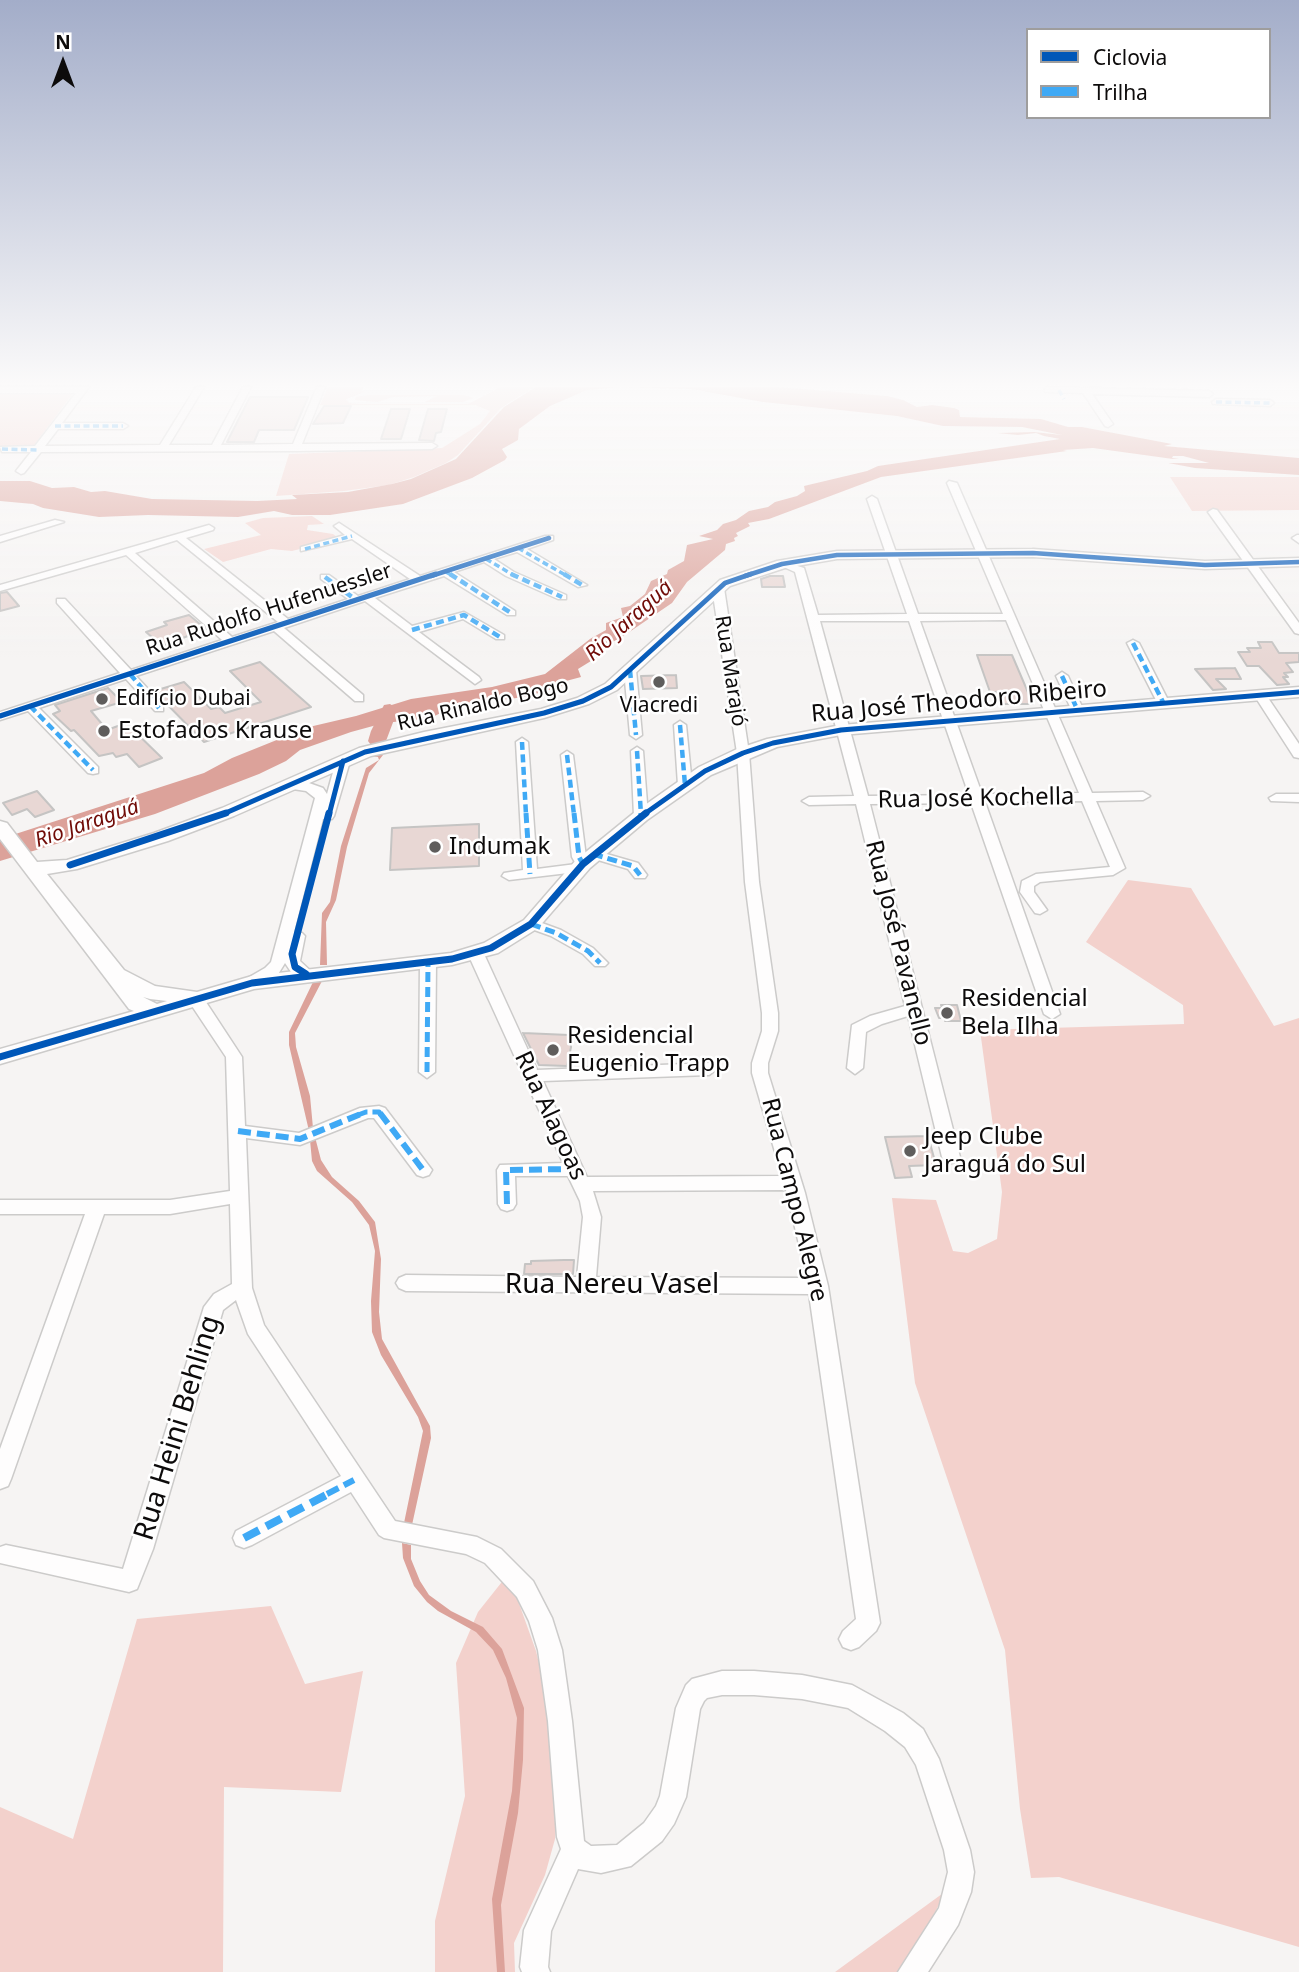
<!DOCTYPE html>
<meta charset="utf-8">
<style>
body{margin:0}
#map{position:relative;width:1299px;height:1972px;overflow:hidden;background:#f6f4f3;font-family:"Noto Sans",sans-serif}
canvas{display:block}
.legend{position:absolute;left:1026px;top:28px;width:245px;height:91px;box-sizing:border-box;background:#fff;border:2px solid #9e9d9d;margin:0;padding:9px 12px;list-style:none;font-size:21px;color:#0d0b0b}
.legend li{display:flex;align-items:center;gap:14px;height:35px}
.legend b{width:35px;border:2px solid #9e9d9d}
.north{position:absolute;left:28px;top:28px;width:70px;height:70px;-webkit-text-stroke:5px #fff;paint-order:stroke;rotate:0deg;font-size:19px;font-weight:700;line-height:28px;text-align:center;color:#0d0b0b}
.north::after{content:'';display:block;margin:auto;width:24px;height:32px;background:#0d0b0b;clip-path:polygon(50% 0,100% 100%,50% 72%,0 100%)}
</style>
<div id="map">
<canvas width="1299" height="1972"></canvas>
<ul class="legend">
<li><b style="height:9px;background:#0057b8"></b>Ciclovia</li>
<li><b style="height:9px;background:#3fa9f5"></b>Trilha</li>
</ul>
<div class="north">N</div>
</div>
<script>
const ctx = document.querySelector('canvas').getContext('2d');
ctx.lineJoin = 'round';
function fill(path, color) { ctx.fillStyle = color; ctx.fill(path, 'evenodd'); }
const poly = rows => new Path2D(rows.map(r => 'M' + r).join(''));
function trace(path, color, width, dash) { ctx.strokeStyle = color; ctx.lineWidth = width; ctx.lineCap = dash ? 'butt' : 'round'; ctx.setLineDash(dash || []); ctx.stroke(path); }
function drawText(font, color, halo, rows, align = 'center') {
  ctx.font = font + ' "Noto Sans",sans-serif'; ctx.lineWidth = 5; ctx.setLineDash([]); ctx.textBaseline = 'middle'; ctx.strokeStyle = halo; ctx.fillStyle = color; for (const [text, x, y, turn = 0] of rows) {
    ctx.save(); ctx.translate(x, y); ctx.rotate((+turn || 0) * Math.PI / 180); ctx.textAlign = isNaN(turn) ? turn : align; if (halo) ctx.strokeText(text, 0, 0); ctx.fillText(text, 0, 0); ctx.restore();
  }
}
const green = poly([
 [328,387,363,387,362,391,365,392,346,399,349,403,360,404,468,404,501,387,534,387,501,408,458,455,446,463,414,477,389,485,344,491,276,496,289,454,442,448,480,424,490,411,475,405,320,405],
 [0,391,74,392,32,448,0,449],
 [367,395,464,395,473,398,463,402,425,402,437,396,393,397,377,402,355,400,356,397],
 [1170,477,1299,477,1299,510,1192,511],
 [312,516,324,524,308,525,307,530,333,534,340,539,292,551,271,549,223,562,204,549,261,535,245,523,263,518],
 [1128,880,1191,888,1274,1026,1299,1018,1299,1947,1059,1877,1031,1878,1020,1809,1005,1650,915,1383,892,1198,936,1200,953,1251,968,1253,997,1239,1002,1192,980,1030,1184,1024,1183,1005,1086,942],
 [505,1578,516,1595,536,1651,553,1721,558,1803,555,1839,545,1875,514,1943,515,1972,435,1972,435,1921,465,1796,456,1663,478,1612],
 [271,1606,305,1684,363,1671,341,1792,224,1787,223,1972,0,1972,0,1807,73,1839,137,1619],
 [946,1891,904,1972,835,1972]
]);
const water = poly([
 [536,387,618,387,587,390,550,406,519,429,518,440,502,449,507,457,505,460,472,478,403,504,330,515,292,515,274,511,238,517,148,515,99,517,43,508,33,504,0,501,0,481,30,481,52,488,74,487,91,492,105,491,152,499,257,501,297,499,292,495,348,492,392,484,411,479,456,459,504,407],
 [626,387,777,387,887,396,903,400,917,407,932,405,954,408,959,410,960,417,1041,419,1068,427,1082,427,1172,444,1164,446,1299,458,1299,475,1195,468,1168,463,1209,463,1183,456,1173,456,1172,458,1179,459,1173,459,1093,448,1063,450,1067,451,881,477,769,519,748,523,750,526,736,533,738,536,734,538,735,541,726,544,725,550,687,582,672,603,622,637,601,648,597,651,604,653,578,669,581,677,566,681,562,686,525,697,475,703,465,708,448,709,431,718,384,723,351,732,300,750,286,761,259,774,155,814,0,861,0,839,204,773,232,758,309,727,356,716,411,699,492,687,545,674,590,639,606,630,606,623,623,617,621,608,630,606,645,594,651,581,667,574,668,570,684,561,687,545,713,539,699,536,717,530,723,524,736,520,749,511,768,507,775,502,797,496,805,491,804,486,867,471,878,466,1060,439,1044,436,1036,433,1018,435,997,433,1034,432,1062,435,1022,427,943,426,897,416,763,402,691,389],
 [380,740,376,754,383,755,369,773,347,847,336,900,326,922,327,965,320,965,322,913,330,902,341,846,366,768,379,760,378,757,371,756,376,741],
 [322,981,295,1033,296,1047,310,1096,313,1128,309,1131,289,1045,289,1032,313,982],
 [315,1137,321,1160,332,1177,359,1201,375,1222,381,1259,379,1312,382,1339,430,1426,431,1438,412,1525,404,1523,423,1431,418,1417,381,1355,372,1332,371,1301,375,1251,369,1225,352,1202,317,1171,312,1161,310,1140],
 [402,1543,411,1545,411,1559,420,1581,429,1595,451,1611,483,1627,502,1649,524,1708,523,1760,518,1813,501,1905,505,1972,497,1972,492,1899,512,1791,517,1718,506,1678,493,1650,476,1632,438,1611,427,1602,414,1586,403,1558]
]);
const river = poly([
 [390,704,398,709,386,741,377,746,371,745,368,741,371,731,384,705,390,704]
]);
const building = poly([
 [250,397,308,397,294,430,259,430,254,442,227,442,250,397],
 [324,406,351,406,343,423,313,424,324,406],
 [391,409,410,409,401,439,381,439,391,409],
 [428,409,447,409,441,432,436,433,434,441,419,440,428,409],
 [770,576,783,576,785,587,762,587,761,579,770,576],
 [7,592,19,606,0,611,0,593,7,592],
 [189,615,206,629,162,646,146,632,167,625,164,622,189,615],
 [1258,642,1272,642,1279,653,1299,653,1299,662,1286,663,1293,672,1284,673,1288,677,1283,677,1289,684,1277,685,1259,666,1247,666,1238,652,1250,652,1247,648,1261,648,1258,642],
 [977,655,1012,655,1033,704,1001,704,996,692,990,692,977,655],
 [260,662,311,707,204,742,154,691,184,682,211,709,219,707,225,713,261,702,230,671,260,662],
 [1235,668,1241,679,1216,679,1226,689,1213,690,1195,669,1235,668],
 [676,675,677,688,643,689,641,676,676,675],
 [108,688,122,702,91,711,107,730,126,723,162,758,139,767,127,754,116,757,113,753,99,756,74,730,71,731,53,714,60,711,55,705,108,688],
 [37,791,54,810,35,817,27,809,12,815,3,803,37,791],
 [479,824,479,866,390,870,392,828,479,824],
 [941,1005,957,1005,961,1021,945,1021,945,1018,939,1018,935,1008,942,1008,941,1005],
 [523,1033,569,1035,571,1047,567,1066,539,1065,523,1033],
 [928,1136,936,1165,909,1166,912,1177,895,1178,885,1137,928,1136],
 [564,1260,574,1260,573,1274,524,1274,525,1264,531,1264,531,1261,564,1260]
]);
const minor = poly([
 [0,387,89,387,62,423,123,423,128,426,123,429,58,429,45,446,160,445,196,387,204,387,169,445,212,445,243,387,251,387,221,445,293,444,317,387,325,387,302,444,432,443,437,446,432,449,296,451,41,452,24,473,21,474,16,471,31,452,2,452,0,447,35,446,76,393,0,393,0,387],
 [1048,387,1209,391,1213,394,1209,397,1092,394,1113,424,1108,427,1105,426,1083,393,1045,392,1045,388,1048,387],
 [1216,399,1270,400,1274,403,1270,406,1213,404,1212,402,1216,399],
 [949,481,957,483,1092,793,1143,792,1150,796,1143,800,1096,801,1125,868,1113,875,1040,882,1034,886,1034,892,1047,910,1040,914,1035,913,1020,892,1022,881,1036,874,1110,867,1082,801,985,802,1060,1014,1052,1019,1044,1014,971,803,870,804,960,1157,957,1162,951,1163,945,1162,942,1157,908,1016,882,1024,866,1032,863,1068,855,1074,847,1068,852,1025,870,1016,905,1006,856,804,809,805,802,801,809,797,854,796,795,572,777,564,782,561,804,568,818,615,907,614,867,499,872,496,877,499,918,614,1003,614,947,483,949,481],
 [1006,620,1079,793,982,794,920,621,1006,620],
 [820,621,909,621,969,795,868,796,820,621],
 [1213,509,1217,510,1299,623,1299,634,1295,633,1208,512,1213,509],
 [55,520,64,522,0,542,0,536,55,520],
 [339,523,420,576,545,536,553,536,553,540,527,549,587,585,578,587,517,552,494,559,514,572,566,595,566,599,558,599,506,576,484,562,454,572,515,611,515,615,507,615,444,576,375,598,412,626,464,612,504,635,504,639,496,639,463,619,419,632,479,677,481,680,475,684,365,601,284,628,363,695,363,701,355,701,274,631,136,676,163,705,163,711,155,711,126,679,39,708,98,767,98,773,93,774,88,773,28,711,0,720,0,712,120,673,57,603,57,599,65,599,131,670,222,640,126,555,0,591,0,585,209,525,214,528,213,530,186,538,288,619,348,599,321,579,321,575,329,575,358,596,410,579,352,539,301,551,301,547,345,535,334,526,339,523],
 [177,540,278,622,232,637,135,553,177,540],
 [1297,535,1299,535,1299,543,1292,538,1297,535],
 [718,585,724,588,749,753,759,882,778,1013,778,1031,768,1063,768,1073,805,1193,828,1286,880,1623,876,1631,859,1647,851,1650,843,1647,839,1639,843,1631,856,1619,809,1294,406,1291,399,1288,396,1283,399,1278,406,1275,577,1277,583,1217,580,1201,568,1176,515,1176,516,1204,513,1209,507,1211,501,1209,498,1204,497,1170,500,1165,563,1163,468,954,471,951,476,949,484,954,537,1070,709,1063,717,1069,709,1075,543,1081,587,1177,782,1176,752,1073,752,1063,762,1031,762,1013,745,882,737,753,712,588,718,585],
 [786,1190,807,1278,596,1277,601,1217,593,1191,786,1190],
 [1133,640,1139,643,1170,704,1168,707,1160,707,1158,704,1127,643,1133,640],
 [630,666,636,670,642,735,636,739,630,735,624,670,630,666],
 [1062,672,1068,676,1084,711,1082,714,1078,715,1072,711,1056,676,1062,672],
 [1260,691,1264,692,1299,744,1299,758,1294,757,1254,695,1260,691],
 [680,721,686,725,692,785,685,789,678,785,674,725,680,721],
 [522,738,528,742,537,869,576,864,572,857,561,755,567,751,573,755,586,857,590,864,585,871,509,880,502,876,504,873,523,870,516,742,522,738],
 [637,747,643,751,648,816,641,820,634,816,631,751,637,747],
 [343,757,350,761,334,816,332,819,323,819,294,932,302,933,305,936,300,961,314,974,306,979,300,978,291,972,285,963,277,976,258,987,246,987,244,983,246,979,265,968,271,962,315,798,306,791,286,788,284,785,291,781,309,783,323,788,327,794,336,761,343,757],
 [1276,794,1299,794,1299,802,1271,801,1269,798,1276,794],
 [593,850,638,863,647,875,645,878,635,878,628,869,588,857,586,854,588,851,593,850],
 [531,919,561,930,593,948,608,963,605,966,595,966,583,954,551,936,526,927,523,924,526,921,531,919],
 [428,957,436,962,435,1072,427,1078,419,1072,420,962,428,957],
 [196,995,202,996,242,1057,245,1126,299,1133,360,1108,379,1106,385,1108,432,1170,429,1175,423,1177,417,1175,374,1118,368,1118,300,1145,246,1138,252,1288,264,1325,395,1521,477,1537,501,1549,533,1581,552,1618,562,1650,572,1721,584,1841,591,1846,617,1845,644,1823,656,1806,660,1796,676,1708,686,1685,692,1679,722,1671,754,1671,802,1675,852,1685,903,1713,923,1729,939,1759,970,1850,974,1872,971,1892,958,1925,928,1972,898,1972,939,1908,948,1872,944,1850,916,1765,905,1747,885,1731,848,1708,802,1699,754,1695,722,1695,707,1698,704,1701,700,1709,686,1797,674,1824,662,1841,631,1866,601,1873,578,1869,551,1931,548,1967,550,1972,522,1972,520,1967,524,1930,561,1849,557,1837,548,1721,538,1650,529,1621,517,1597,485,1563,466,1554,384,1538,379,1535,351,1492,252,1545,244,1548,236,1545,233,1538,236,1531,341,1476,248,1334,236,1300,223,1310,153,1549,137,1589,129,1592,0,1563,0,1547,6,1545,123,1569,204,1307,214,1294,232,1284,230,1204,170,1214,104,1214,11,1479,8,1486,0,1489,0,1449,85,1214,0,1214,0,1200,170,1200,230,1191,226,1057,188,1000,196,995]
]);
const major = poly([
 [1033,549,1205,561,1299,558,1299,566,1205,569,1033,557,837,559,785,568,730,586,617,690,589,704,544,718,371,756,234,816,168,841,77,869,47,874,124,970,155,986,197,992,252,976,451,953,484,943,524,920,576,860,635,812,699,767,737,749,767,739,841,725,1299,687,1299,697,841,735,777,747,711,775,647,820,590,868,538,928,498,953,452,965,254,989,0,1064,0,1049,134,1011,129,1009,0,839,0,821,7,823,37,862,67,860,154,833,222,808,359,748,424,732,541,709,577,698,605,684,720,580,777,561,837,551,1033,549],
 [143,997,150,999,167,1001,157,1004,143,997]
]);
const quietFar4 = poly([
 [1059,390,1064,399],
 [1216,402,1270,403],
 [55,426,123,426],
 [2,449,37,450],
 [518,548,567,576],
 [305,549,352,536],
 [486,559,515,576],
 [446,572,453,576]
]);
const quietFar3 = poly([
 [450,574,511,613],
 [511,574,562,597],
 [564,574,582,585],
 [325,577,356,600],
 [412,630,464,615,500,637],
 [1133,643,1164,704],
 [630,670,636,735],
 [130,674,159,708],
 [1062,676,1078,711],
 [30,706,93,770],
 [680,725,685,785],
 [522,742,526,815],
 [637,751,641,815],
 [567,755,574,815]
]);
const quietFar2 = poly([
 [526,813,530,874],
 [574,813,579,857,583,864],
 [641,813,641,816],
 [593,854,633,866,640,875],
 [531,924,556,933,588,951,600,963],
 [427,1072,428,962],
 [358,1115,366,1112,379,1112,381,1115]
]);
const quietFar1 = poly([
 [380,1113,423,1170],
 [238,1131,300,1139,363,1113],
 [507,1204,506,1170,573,1169],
 [327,1494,354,1480]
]);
const quiet = poly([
 [244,1538,330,1493]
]);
const cyclewayFar2 = poly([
 [431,576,549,538],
 [745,576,782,564,837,555,1033,553,1205,565,1299,562]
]);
const cyclewayFar1 = poly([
 [0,716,436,574],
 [221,815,365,752,544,713,583,701,611,687,725,583,751,574],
 [329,815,343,761],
 [643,815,705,771,743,753,773,743,841,730,1299,692]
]);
const cycleway = poly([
 [70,865,226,813],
 [306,974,295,967,292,954,329,813],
 [0,1057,252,983,452,959,491,948,531,924,583,864,646,813]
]);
const markers = [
 [659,682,7,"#5f5d5c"],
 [102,699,7,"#5f5d5c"],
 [104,731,7,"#5f5d5c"],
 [435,847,7,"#5f5d5c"],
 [947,1013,7,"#5f5d5c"],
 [553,1050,7,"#5f5d5c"],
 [910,1151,7,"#5f5d5c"]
];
const farStreetnames = [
 ["Rua Rudolfo Hufenuessler",269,610,-18],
 ["Rua Marajó",730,671,81],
 ["Rua Rinaldo Bogo",483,705,-13]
];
const farWaternames = [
 ["Rio Jaraguá",629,621,-42],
 ["Rio Jaraguá",87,824,-19]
];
const farPoinames = [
 ["Edifício Dubai",116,699],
 ["Viacredi",659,706,"center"]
];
const streetNames = [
 ["Rua José Theodoro Ribeiro",959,702,-5],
 ["Rua José Kochella",976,799,-1],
 ["Rua José Pavanello",898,943,76],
 ["Rua Alagoas",550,1116,65],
 ["Rua Campo Alegre",794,1200,76]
];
const poiNames = [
 ["Estofados Krause",118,731],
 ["Indumak",449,847],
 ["Residencial",961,999],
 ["Bela Ilha",961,1027],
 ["Residencial",567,1036],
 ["Eugenio Trapp",567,1064],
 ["Jeep Clube",924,1137],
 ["Jaraguá do Sul",924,1165]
];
const nearStreetnames = [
 ["Rua Nereu Vasel",612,1285],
 ["Rua Heini Behling",178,1428,-73]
];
fill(green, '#f3d1cc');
fill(water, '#dca29a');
fill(river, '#dca29a');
fill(building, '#e8d7d4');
trace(building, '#c5c4c3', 2);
trace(minor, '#cccbca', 3);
trace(major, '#cccbca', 3);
fill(minor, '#fefdfd');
fill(major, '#fefdfd');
trace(quietFar4, '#3fa9f5', 3.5, [6, 3.5]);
trace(quietFar3, '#3fa9f5', 4.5, [8, 4.5]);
trace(quietFar2, '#3fa9f5', 5, [10, 5]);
trace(quietFar1, '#3fa9f5', 6, [13, 6]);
trace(quiet, '#3fa9f5', 8, [17, 8]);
trace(cyclewayFar2, '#0057b8', 4.5);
trace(cyclewayFar1, '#0057b8', 5);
trace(cycleway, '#0057b8', 7);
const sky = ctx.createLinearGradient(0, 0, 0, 663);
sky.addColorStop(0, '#a3adc9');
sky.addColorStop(0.58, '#fbfafa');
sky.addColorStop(1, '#fbfafa00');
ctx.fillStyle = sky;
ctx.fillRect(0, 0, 1299, 663);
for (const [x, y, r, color] of markers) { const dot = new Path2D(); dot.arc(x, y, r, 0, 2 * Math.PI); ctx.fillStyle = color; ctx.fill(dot); trace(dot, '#fff', 2.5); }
drawText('21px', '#0d0b0b', '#fff', farStreetnames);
drawText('italic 21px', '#710c08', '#fff', farWaternames);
drawText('21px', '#0d0b0b', '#fff', farPoinames, 'left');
drawText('24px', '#0d0b0b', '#fff', streetNames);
drawText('24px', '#0d0b0b', '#fff', poiNames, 'left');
drawText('28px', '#0d0b0b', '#fff', nearStreetnames);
</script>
